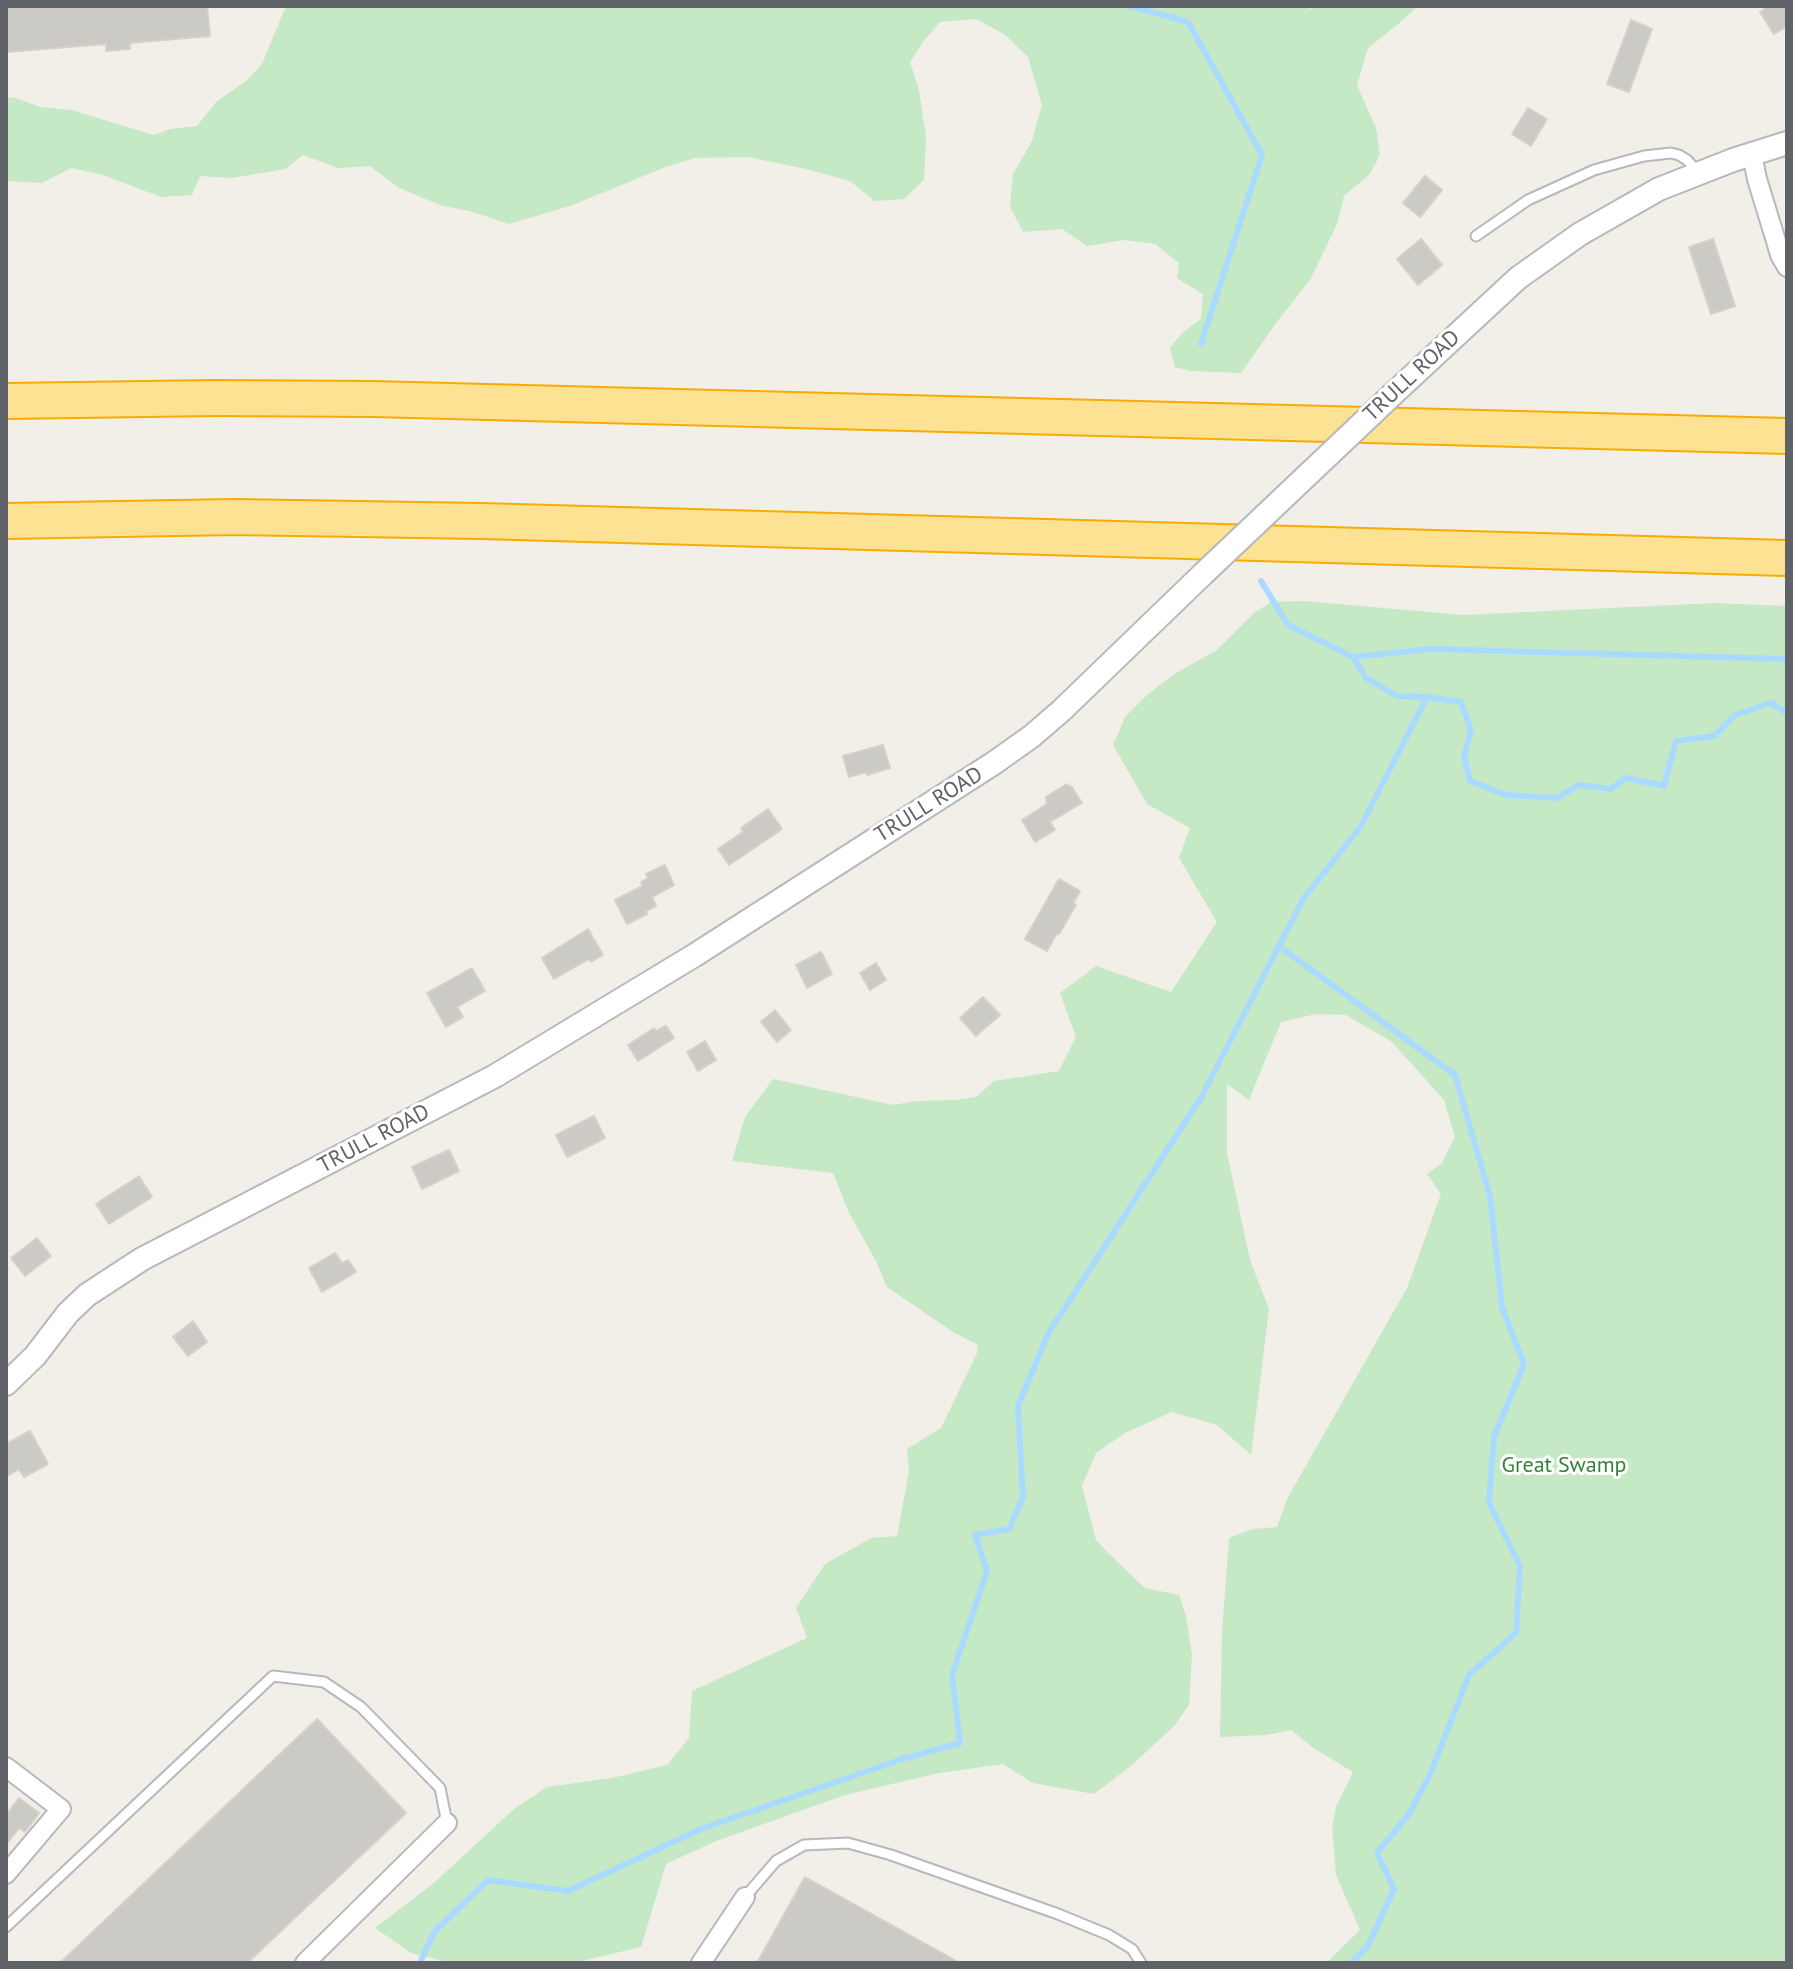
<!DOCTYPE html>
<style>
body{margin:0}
#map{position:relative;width:1793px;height:1969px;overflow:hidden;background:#f1efe8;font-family:"PT Sans",sans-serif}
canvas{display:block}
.frame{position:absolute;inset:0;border:8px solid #5f6368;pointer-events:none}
</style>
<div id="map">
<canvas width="1793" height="1969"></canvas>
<div class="frame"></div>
</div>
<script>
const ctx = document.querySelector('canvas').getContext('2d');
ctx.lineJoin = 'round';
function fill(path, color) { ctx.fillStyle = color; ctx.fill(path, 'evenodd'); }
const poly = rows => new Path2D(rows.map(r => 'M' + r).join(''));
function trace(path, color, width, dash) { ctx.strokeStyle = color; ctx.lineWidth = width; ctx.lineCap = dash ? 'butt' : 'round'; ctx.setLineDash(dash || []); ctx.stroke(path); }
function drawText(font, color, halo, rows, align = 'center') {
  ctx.font = font + ' "PT Sans",sans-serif'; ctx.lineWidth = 6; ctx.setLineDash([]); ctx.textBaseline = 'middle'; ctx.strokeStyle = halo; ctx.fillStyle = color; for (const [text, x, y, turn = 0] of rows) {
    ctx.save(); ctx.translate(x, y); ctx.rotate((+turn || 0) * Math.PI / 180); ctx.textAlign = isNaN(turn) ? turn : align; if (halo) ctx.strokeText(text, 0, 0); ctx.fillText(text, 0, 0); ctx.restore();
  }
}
const green = poly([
 [286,6,1302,6,1311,9,1315,6,1418,6,1403,20,1368,48,1357,85,1376,128,1380,155,1370,174,1344,196,1337,224,1310,280,1276,323,1241,373,1191,371,1175,367,1170,348,1182,333,1201,319,1203,294,1177,278,1179,263,1155,244,1124,240,1087,246,1062,229,1023,232,1010,207,1013,174,1032,141,1042,105,1028,57,1004,34,976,19,940,22,923,42,910,62,919,90,926,138,924,180,904,199,875,201,850,181,806,169,748,157,695,158,668,166,570,206,509,224,473,212,440,205,399,188,370,166,338,168,303,155,285,169,231,178,200,176,192,195,161,197,103,175,71,168,42,183,6,181,6,97,16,98,40,107,71,110,154,135,170,129,197,126,216,102,246,81,262,64],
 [1304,601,1463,615,1715,603,1787,606,1787,1963,1326,1963,1360,1930,1336,1875,1332,1827,1336,1807,1353,1772,1315,1749,1291,1730,1266,1735,1220,1737,1222,1632,1229,1538,1253,1529,1277,1527,1287,1499,1407,1288,1441,1194,1427,1174,1442,1163,1455,1137,1444,1100,1392,1042,1346,1015,1316,1014,1281,1022,1249,1100,1227,1084,1227,1153,1250,1260,1269,1309,1251,1455,1217,1425,1172,1412,1125,1433,1096,1453,1082,1486,1096,1540,1108,1553,1145,1588,1179,1595,1186,1616,1192,1655,1189,1705,1174,1726,1132,1765,1094,1794,1033,1783,1003,1764,939,1773,845,1795,716,1841,666,1864,641,1947,573,1963,451,1963,411,1953,375,1928,435,1882,514,1809,547,1787,612,1778,667,1765,689,1738,692,1691,807,1638,796,1608,825,1564,871,1538,897,1536,909,1471,907,1449,941,1428,977,1353,978,1345,953,1332,887,1287,875,1259,849,1213,833,1173,732,1161,745,1117,773,1079,893,1105,916,1101,954,1100,976,1097,994,1081,1059,1071,1076,1037,1060,993,1096,966,1171,992,1217,922,1179,858,1190,828,1147,804,1113,745,1125,717,1148,694,1176,673,1217,650,1254,613,1271,602]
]);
const stream = poly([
 [1130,6,1188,22,1262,155,1201,344],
 [1261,581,1288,625,1353,657,1366,678,1397,696,1427,697,1461,702,1471,730,1464,757,1470,781,1506,795,1557,798,1579,785,1611,789,1626,778,1664,786,1676,741,1714,736,1735,715,1771,703,1787,713],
 [1353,657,1431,649,1787,659],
 [1279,946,1455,1075,1490,1196,1502,1307,1524,1364,1494,1437,1489,1503,1520,1566,1516,1633,1469,1675,1429,1777,1409,1814,1377,1853,1394,1889,1368,1946,1351,1963],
 [420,1963,434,1932,488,1880,568,1891,701,1829,902,1759,960,1743,952,1675,987,1571,975,1535,1009,1529,1023,1497,1018,1406,1048,1334,1202,1096,1303,899,1361,826,1427,697]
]);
const building = poly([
 [6,6,207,6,210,36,130,43,130,49,106,51,106,44,6,52,6,6],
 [1769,6,1787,6,1787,26,1774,34,1760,12,1769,6],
 [1631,20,1652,29,1629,92,1607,84,1631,20],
 [1528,108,1547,119,1531,146,1512,134,1528,108],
 [1425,176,1442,190,1420,217,1403,203,1425,176],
 [1421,239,1442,265,1418,285,1397,259,1421,239],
 [1713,239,1735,306,1711,314,1689,247,1713,239],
 [883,745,890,768,867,775,866,772,849,777,843,756,883,745],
 [1067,784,1069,787,1071,786,1082,803,1050,822,1055,830,1035,842,1022,820,1047,804,1046,797,1067,784],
 [768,809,782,829,729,865,718,849,743,832,741,828,768,809],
 [665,865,674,885,652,897,656,906,646,911,647,914,627,924,615,900,643,886,641,882,648,878,646,874,665,865],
 [1059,879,1080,891,1073,903,1076,905,1059,934,1057,933,1047,951,1025,939,1059,879],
 [588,929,603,955,591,962,589,959,554,979,542,958,588,929],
 [821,952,832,974,807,988,796,965,821,952],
 [876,963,886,980,870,990,860,973,876,963],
 [472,968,485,991,457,1007,463,1017,446,1027,427,993,472,968],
 [983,997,1000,1015,976,1036,960,1018,983,997],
 [775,1010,791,1030,777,1042,761,1022,775,1010],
 [666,1026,674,1038,638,1061,628,1045,654,1028,656,1031,666,1026],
 [705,1041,716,1060,698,1071,687,1052,705,1041],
 [594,1116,605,1138,567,1157,556,1135,594,1116],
 [449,1150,459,1171,422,1189,412,1167,449,1150],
 [139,1176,152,1197,109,1224,96,1204,139,1176],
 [37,1238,51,1256,25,1276,11,1258,37,1238],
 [335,1253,342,1263,348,1260,356,1272,322,1292,309,1268,335,1253],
 [193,1321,207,1342,188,1356,173,1337,193,1321],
 [30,1431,48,1464,24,1477,19,1469,6,1477,6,1444,30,1431],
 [317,1719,406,1813,247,1963,60,1963,317,1719],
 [19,1798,39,1813,25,1832,19,1828,6,1845,6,1815,19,1798],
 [805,1877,960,1963,757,1963,805,1877]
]);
const service = poly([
 [1476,236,1528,200,1594,170,1644,156,1671,153,1679,155,1687,160,1698,172],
 [745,1897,776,1861,804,1845,848,1843,891,1855,1058,1914,1109,1935,1132,1949,1141,1963],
 [6,1927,273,1676,324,1682,361,1707,440,1788,447,1823]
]);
const minor = poly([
 [1752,154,1757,179,1776,241,1780,255,1787,267],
 [6,1767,61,1809,6,1874],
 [305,1963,447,1823],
 [701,1963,745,1897]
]);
const tertiary = poly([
 [1393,394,1518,278,1580,234,1659,189,1733,160,1787,143],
 [6,1384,35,1356,68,1313,87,1295,142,1259,495,1076,695,955,994,763,1032,736,1062,710,1203,574]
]);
const motorway = poly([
 [6,401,215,398,373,399,1787,436],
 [6,521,234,517,481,521,1787,558]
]);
const tertiaryBridge = poly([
 [1203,574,1393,394]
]);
const streetNames = [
 ["TRULL ROAD",1412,376,-43],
 ["TRULL ROAD",929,805,-32],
 ["TRULL ROAD",374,1139,-28]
];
const parkNames = [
 ["Great Swamp",1564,1466]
];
fill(green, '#c5e8c5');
trace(stream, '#aadaff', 6);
fill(building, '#cccac5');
trace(building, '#d6d1c6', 2);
trace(service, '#b5b8bc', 13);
trace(minor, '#b5b8bc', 22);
trace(tertiary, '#b5b8bc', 26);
trace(motorway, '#f9ab00', 38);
trace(service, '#fff', 9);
trace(minor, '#fff', 18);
trace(tertiary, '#fff', 22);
trace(motorway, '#fde293', 34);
trace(tertiaryBridge, '#b5b8bc', 26, []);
trace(tertiaryBridge, '#fff', 22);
drawText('22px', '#5f6368', '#fff', streetNames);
drawText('22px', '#348238', '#fff', parkNames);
</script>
